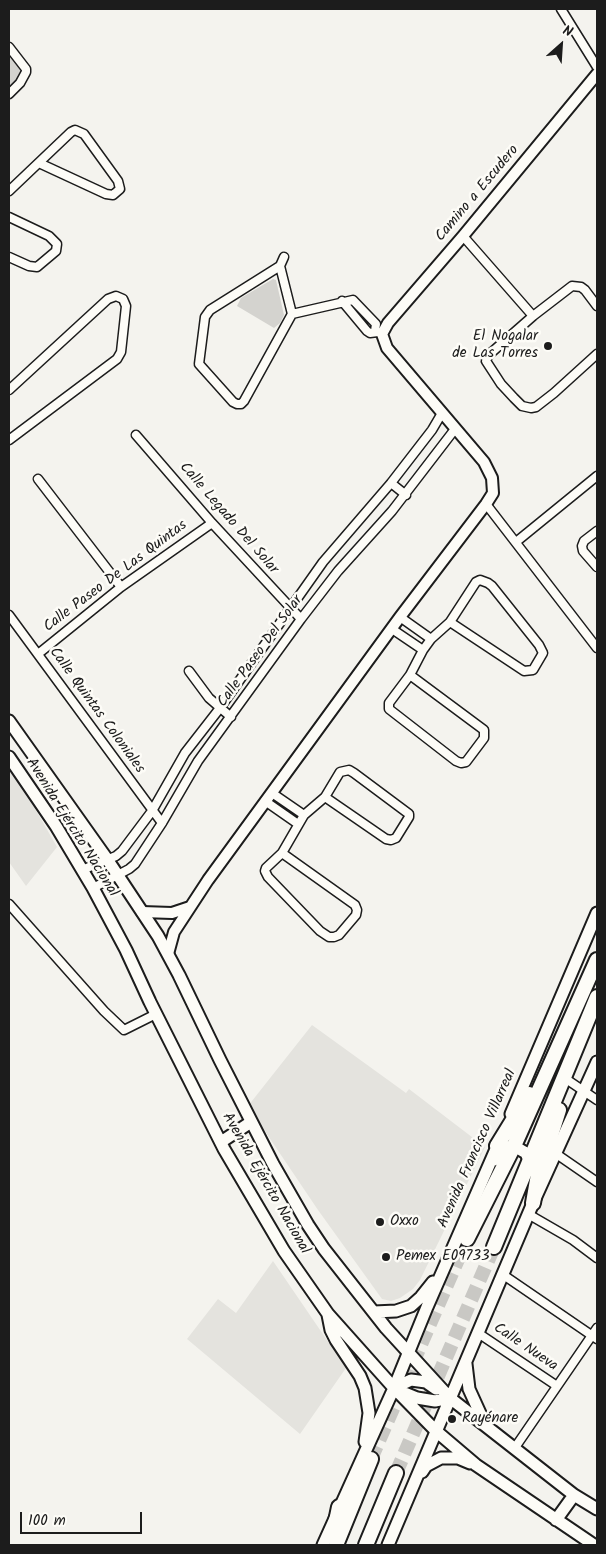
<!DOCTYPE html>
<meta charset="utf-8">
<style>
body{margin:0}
#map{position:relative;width:606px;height:1554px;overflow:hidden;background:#f4f3ee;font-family:Kalam,sans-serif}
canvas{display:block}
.frame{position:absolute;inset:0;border:10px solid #1c1c1c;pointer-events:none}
.north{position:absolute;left:536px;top:20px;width:50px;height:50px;-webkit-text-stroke:4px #fdfcf7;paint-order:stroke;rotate:26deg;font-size:14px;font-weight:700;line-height:20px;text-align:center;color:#1c1c1c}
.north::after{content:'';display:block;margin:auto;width:18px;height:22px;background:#1c1c1c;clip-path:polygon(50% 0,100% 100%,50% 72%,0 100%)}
.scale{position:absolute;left:20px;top:1512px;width:122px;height:22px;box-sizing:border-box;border:2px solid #1c1c1c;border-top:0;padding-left:6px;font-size:15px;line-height:18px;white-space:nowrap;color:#1c1c1c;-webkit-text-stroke:4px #fdfcf7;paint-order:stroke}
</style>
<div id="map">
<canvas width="606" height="1554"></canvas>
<div class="frame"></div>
<div class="north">N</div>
<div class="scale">100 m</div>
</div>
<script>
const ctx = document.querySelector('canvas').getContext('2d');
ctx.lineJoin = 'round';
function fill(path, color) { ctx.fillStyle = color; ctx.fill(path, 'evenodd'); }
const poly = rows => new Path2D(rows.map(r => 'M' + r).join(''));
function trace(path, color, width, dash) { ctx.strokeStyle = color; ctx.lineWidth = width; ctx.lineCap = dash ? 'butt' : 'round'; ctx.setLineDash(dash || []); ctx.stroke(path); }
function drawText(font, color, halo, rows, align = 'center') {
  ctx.font = font + ' Kalam,sans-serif'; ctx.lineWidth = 5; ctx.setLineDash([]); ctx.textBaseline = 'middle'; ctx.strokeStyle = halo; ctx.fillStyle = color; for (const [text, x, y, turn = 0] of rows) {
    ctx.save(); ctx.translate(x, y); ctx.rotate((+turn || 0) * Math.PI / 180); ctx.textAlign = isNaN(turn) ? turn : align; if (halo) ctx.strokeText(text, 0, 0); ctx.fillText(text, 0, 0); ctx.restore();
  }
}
const built = poly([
 [9,770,29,798,57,847,26,886,9,862],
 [312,1025,406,1093,409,1089,485,1147,420,1280,413,1289,400,1298,391,1301,382,1299,318,1210,248,1106],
 [273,1261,346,1368,300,1434,187,1339,218,1299,236,1313]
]);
const green = poly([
 [9,53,21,70,21,75,9,87],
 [273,279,276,280,284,315,280,323,274,328,237,306,241,298]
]);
const highwayTunnel = poly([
 [371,1459,467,1239],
 [396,1473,494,1247]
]);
const street = poly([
 [561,9,597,67],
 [9,47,26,69,26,72,20,83,9,94],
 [9,191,71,132,75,130,84,134,118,181,120,189,113,195,106,194,39,163],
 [9,217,49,236,57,244,56,251,37,267,29,266,9,257],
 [463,236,533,316],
 [280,266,292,314,244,401,241,404,237,404,233,402,199,364,205,317,210,310,280,266,284,257],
 [342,301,367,331,370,333,378,332],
 [597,306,585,290,581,287,572,286,533,316,492,352,488,356,486,361,501,384,514,398,522,406,531,408,536,407,554,393,597,354],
 [292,314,353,300,376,324,375,331],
 [9,390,108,299,116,296,123,299,126,306,121,352,117,359,9,440],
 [136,435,212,523,301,619],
 [38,479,121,587],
 [391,483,406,495],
 [486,504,597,648],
 [597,531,584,541,582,546,583,551,597,567],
 [516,542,597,476],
 [9,615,162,823],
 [400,617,431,639],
 [392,629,423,650],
 [38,654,121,587,212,523],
 [189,671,209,698,231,717],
 [410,675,484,730,484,738,466,762,461,763,456,761,389,709,389,703,410,675,423,650,431,639,450,622,476,582,480,580,488,583,492,586,539,645,543,653,533,670,524,671,450,622],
 [272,793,304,815],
 [265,801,298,824],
 [282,853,355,905,357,910,356,915,339,935,334,937,329,937,320,931,268,877,265,871,266,868,282,853,304,815,325,797,340,772,349,770,354,773,409,814,409,817,396,838,391,840,386,839,325,797],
 [82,870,116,856,122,851,152,811,185,753,220,708,323,562,391,483,432,430,442,413],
 [93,888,129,869,135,864,162,823,198,761,301,619,338,571,392,511,455,429],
 [9,904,104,1011,124,1030,156,1014],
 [569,1081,597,1100],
 [555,1153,597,1182],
 [528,1214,573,1240,597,1258],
 [502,1274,597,1339],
 [478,1333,557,1386],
 [514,1449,597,1328]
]);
const secondary = poly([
 [142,912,172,913,190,907],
 [168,954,174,932,208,880,400,617,486,504,493,493,492,478,484,462,387,348,382,334,388,323,463,236,597,74]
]);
const primary = poly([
 [9,721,107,859,158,936,179,975,220,1060,273,1164,308,1225,324,1249,386,1328,450,1398,574,1495,597,1509],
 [9,757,56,826,93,888,126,950,150,1002,224,1149,284,1251,328,1314,394,1388,436,1431,476,1465,594,1545],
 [511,1114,597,913],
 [221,1142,251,1122],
 [494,1160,507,1147,514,1146,526,1153,529,1160,530,1166],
 [374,1312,396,1311,411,1306,421,1297,433,1282],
 [328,1315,331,1330,336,1340,360,1376,365,1388,369,1413,365,1442],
 [466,1364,469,1389,484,1422],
 [394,1388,411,1380,426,1382,436,1389],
 [400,1391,417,1398,435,1401,450,1398],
 [422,1472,426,1466,441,1458,458,1458,470,1463],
 [556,1520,574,1495],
 [323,1545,394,1388,427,1307,500,1140],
 [388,1545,533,1203,597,1062]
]);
const highway = poly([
 [497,1146,529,1094],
 [533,1203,537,1180,559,1110],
 [467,1239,514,1146,597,960],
 [494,1247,597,997],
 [333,1536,339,1507],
 [336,1545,371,1459],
 [366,1545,396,1473]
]);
const markers = [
 [548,346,5,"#1c1c1c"],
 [380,1222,5,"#1c1c1c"],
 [386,1257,5,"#1c1c1c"],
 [452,1419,5,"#1c1c1c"]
];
const streetNames = [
 ["Camino a Escudero",478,194,-50],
 ["Calle Legado Del Solar",228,519,49],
 ["Calle Paseo De Las Quintas",116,577,-37],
 ["Calle Paseo Del Solar",261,652,-54],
 ["Calle Quintas Coloniales",96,711,54],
 ["Avenida Ejército Nacional",71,828,58],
 ["Avenida Francisco Villarreal",478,1149,-66],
 ["Avenida Ejército Nacional",265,1184,60],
 ["Calle Nueva",525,1348,34]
];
const poiNames = [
 ["El Nogalar",538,337,"right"],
 ["de Las Torres",538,354,"right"],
 ["Oxxo",390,1222],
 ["Pemex E09733",396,1257],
 ["Rayénare",462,1419]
];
fill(built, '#e4e3de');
fill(green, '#d4d3cf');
trace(highwayTunnel, '#c9c8c4', 14, [14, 7]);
trace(street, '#1c1c1c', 11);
trace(secondary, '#1c1c1c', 14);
trace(primary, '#1c1c1c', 15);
trace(highway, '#1c1c1c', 18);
trace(street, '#fdfcf7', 8);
trace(secondary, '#fdfcf7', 10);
trace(primary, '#fdfcf7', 11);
trace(highway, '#fdfcf7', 14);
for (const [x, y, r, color] of markers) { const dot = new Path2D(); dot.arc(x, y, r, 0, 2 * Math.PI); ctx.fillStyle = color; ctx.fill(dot); trace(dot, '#fdfcf7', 2); }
drawText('15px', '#1c1c1c', '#fdfcf7', streetNames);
drawText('15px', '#1c1c1c', '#fdfcf7', poiNames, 'left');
</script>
